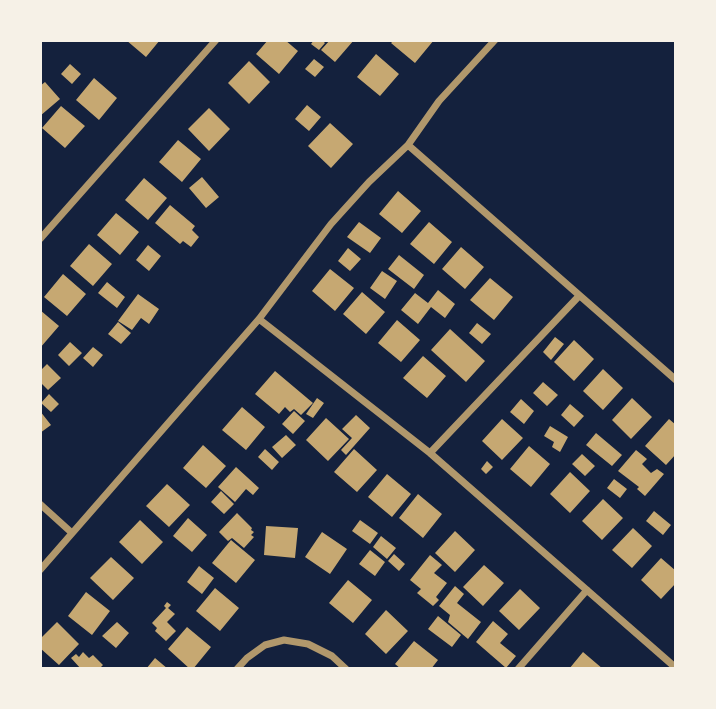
<!DOCTYPE html>
<style>
body{margin:0}
#map{position:relative;width:716px;height:709px;overflow:hidden;background:#14213d;font-family:Merriweather,serif}
canvas{display:block}
.frame{position:absolute;inset:0;border:42px solid #f6f1e7;pointer-events:none}
</style>
<div id="map">
<canvas width="716" height="709"></canvas>
<div class="frame"></div>
</div>
<script>
const ctx = document.querySelector('canvas').getContext('2d');
ctx.lineJoin = 'round';
function fill(path, color) { ctx.fillStyle = color; ctx.fill(path, 'evenodd'); }
const poly = rows => new Path2D(rows.map(r => 'M' + r).join(''));
function trace(path, color, width, dash) { ctx.strokeStyle = color; ctx.lineWidth = width; ctx.lineCap = dash ? 'butt' : 'round'; ctx.setLineDash(dash || []); ctx.stroke(path); }
const building = poly([
 [126,40,160,40,146,57],
 [268,40,285,40,298,51,279,74,256,54],
 [314,40,322,40,325,43,319,50,311,44],
 [330,40,354,40,335,62,321,50],
 [394,40,434,40,415,63,391,43],
 [376,54,399,74,380,96,357,77],
 [314,59,324,67,315,77,305,69],
 [249,61,270,82,249,104,228,83],
 [70,64,81,74,72,84,61,74],
 [94,78,117,98,99,120,76,100],
 [45,82,60,99,40,116,40,86],
 [307,105,321,117,309,131,295,119],
 [61,106,85,126,65,148,42,128],
 [209,108,230,129,209,151,188,129],
 [330,123,353,144,331,168,308,146],
 [178,140,201,159,182,182,159,162],
 [202,177,219,197,206,208,189,188],
 [144,178,167,198,148,220,125,200],
 [398,191,421,211,402,233,379,214],
 [170,205,195,226,192,230,199,237,191,247,183,241,180,244,155,223],
 [116,213,139,232,120,255,97,235],
 [359,222,381,238,370,253,347,237],
 [429,222,452,242,434,264,410,244],
 [89,244,112,264,93,286,70,266],
 [148,245,161,256,149,271,136,260],
 [461,247,484,267,465,289,442,269],
 [348,248,361,259,350,271,338,261],
 [399,255,424,275,414,289,388,269],
 [330,269,354,288,335,311,312,291],
 [382,271,397,281,385,299,370,288],
 [63,274,86,294,67,316,44,297],
 [490,278,513,297,494,320,470,300],
 [107,282,125,297,117,308,98,293],
 [438,290,455,304,445,318,431,307,418,324,401,310,415,293,428,303],
 [362,292,385,312,366,334,343,314],
 [138,294,159,309,149,324,141,318,132,330,118,321],
 [40,310,59,326,40,348],
 [397,320,420,340,401,362,378,343],
 [118,322,131,333,121,344,108,334],
 [477,323,491,334,482,344,469,333],
 [450,329,485,361,466,382,431,350],
 [555,337,564,344,551,360,543,352],
 [574,340,594,359,574,381,554,362],
 [70,342,82,353,69,366,58,355],
 [93,347,103,355,93,367,83,358],
 [423,356,446,376,427,398,403,378],
 [47,364,61,378,48,390,40,382,40,371],
 [603,369,623,388,603,410,583,391],
 [275,371,313,403,301,415,294,409,290,412,285,407,279,414,255,394],
 [543,382,558,395,547,406,533,393],
 [49,394,59,404,51,412,41,403],
 [317,398,324,403,313,418,306,414],
 [632,398,652,417,631,439,612,420],
 [521,399,534,411,524,424,510,412],
 [570,404,584,416,574,427,561,415],
 [242,407,265,427,246,450,222,430],
 [40,411,51,425,40,433],
 [294,411,305,421,293,434,282,424],
 [356,415,370,428,346,455,341,450,352,438,342,429],
 [326,418,349,439,328,461,306,440],
 [502,419,523,438,502,460,482,441],
 [669,419,676,425,676,454,666,465,645,446],
 [550,426,568,437,560,452,552,447,554,442,544,436],
 [596,433,622,455,612,466,586,445],
 [286,435,296,445,282,458,272,447],
 [203,445,226,466,206,488,183,468],
 [529,446,550,464,531,487,510,469],
 [265,449,279,462,272,470,258,457],
 [354,449,377,470,357,492,334,472],
 [636,450,647,459,642,464,651,473,657,469,664,474,645,496,637,489,639,487,618,471],
 [582,454,595,466,585,476,572,464],
 [487,461,493,467,486,474,481,469],
 [236,467,259,488,253,495,246,489,235,502,218,487],
 [570,472,590,491,570,513,550,494],
 [387,474,411,494,392,517,368,497],
 [614,479,627,489,620,498,607,488],
 [167,484,190,505,169,527,146,506],
 [221,491,234,504,224,514,211,502],
 [418,494,442,514,423,538,399,518],
 [603,499,623,518,602,540,582,521],
 [654,511,671,525,663,535,646,521],
 [237,513,252,528,251,530,254,532,251,535,254,537,244,548,232,538,228,541,219,532],
 [188,518,207,535,192,552,173,536],
 [140,520,163,542,142,564,119,542],
 [360,520,378,533,370,544,352,531],
 [266,526,298,528,295,558,264,555],
 [633,528,652,546,632,568,612,550],
 [455,531,475,550,455,572,435,553],
 [322,532,347,549,330,574,305,557],
 [381,536,396,548,387,559,373,547],
 [231,540,255,560,236,583,212,563],
 [370,550,385,562,375,576,359,564],
 [394,554,405,564,399,571,388,561],
 [430,555,442,565,434,573,447,583,436,597,439,600,433,606,417,593,421,589,410,580],
 [111,557,134,578,113,600,90,578],
 [661,558,676,571,676,583,661,599,641,580],
 [484,565,504,583,483,606,463,587],
 [199,566,214,578,202,594,187,582],
 [348,580,372,600,353,623,329,603],
 [455,586,464,594,457,603,481,622,468,639,448,622,450,615,439,606],
 [215,588,239,608,220,631,196,611],
 [520,589,540,608,519,630,499,611],
 [86,592,110,611,92,635,68,616],
 [167,602,171,605,168,608,175,614,167,622,176,631,166,641,155,631,157,628,152,623,166,608,164,606],
 [386,610,408,631,386,654,365,634],
 [438,616,461,635,452,647,428,629],
 [493,621,508,634,500,643,516,656,506,668,476,642],
 [57,622,79,644,59,665,40,648,40,639],
 [117,622,129,633,116,648,102,636],
 [187,627,211,647,193,669,190,669,168,649],
 [414,641,438,660,431,669,401,669,395,664],
 [83,652,89,658,93,655,103,665,99,669,81,669,71,658,76,654,79,657],
 [583,652,603,669,569,669],
 [155,658,168,669,146,669]
]);
const minor = poly([
 [495,40,439,101,408,145,676,380],
 [40,239,216,40],
 [259,319,430,453,676,668],
 [430,453,579,296],
 [40,504,72,533],
 [40,570,259,319,331,224,369,182,408,145],
 [237,669,247,658,265,645,284,640,308,644,332,656,346,669],
 [518,669,587,590]
]);
fill(building, '#c6a872');
trace(minor, '#b1986c', 7);
</script>
